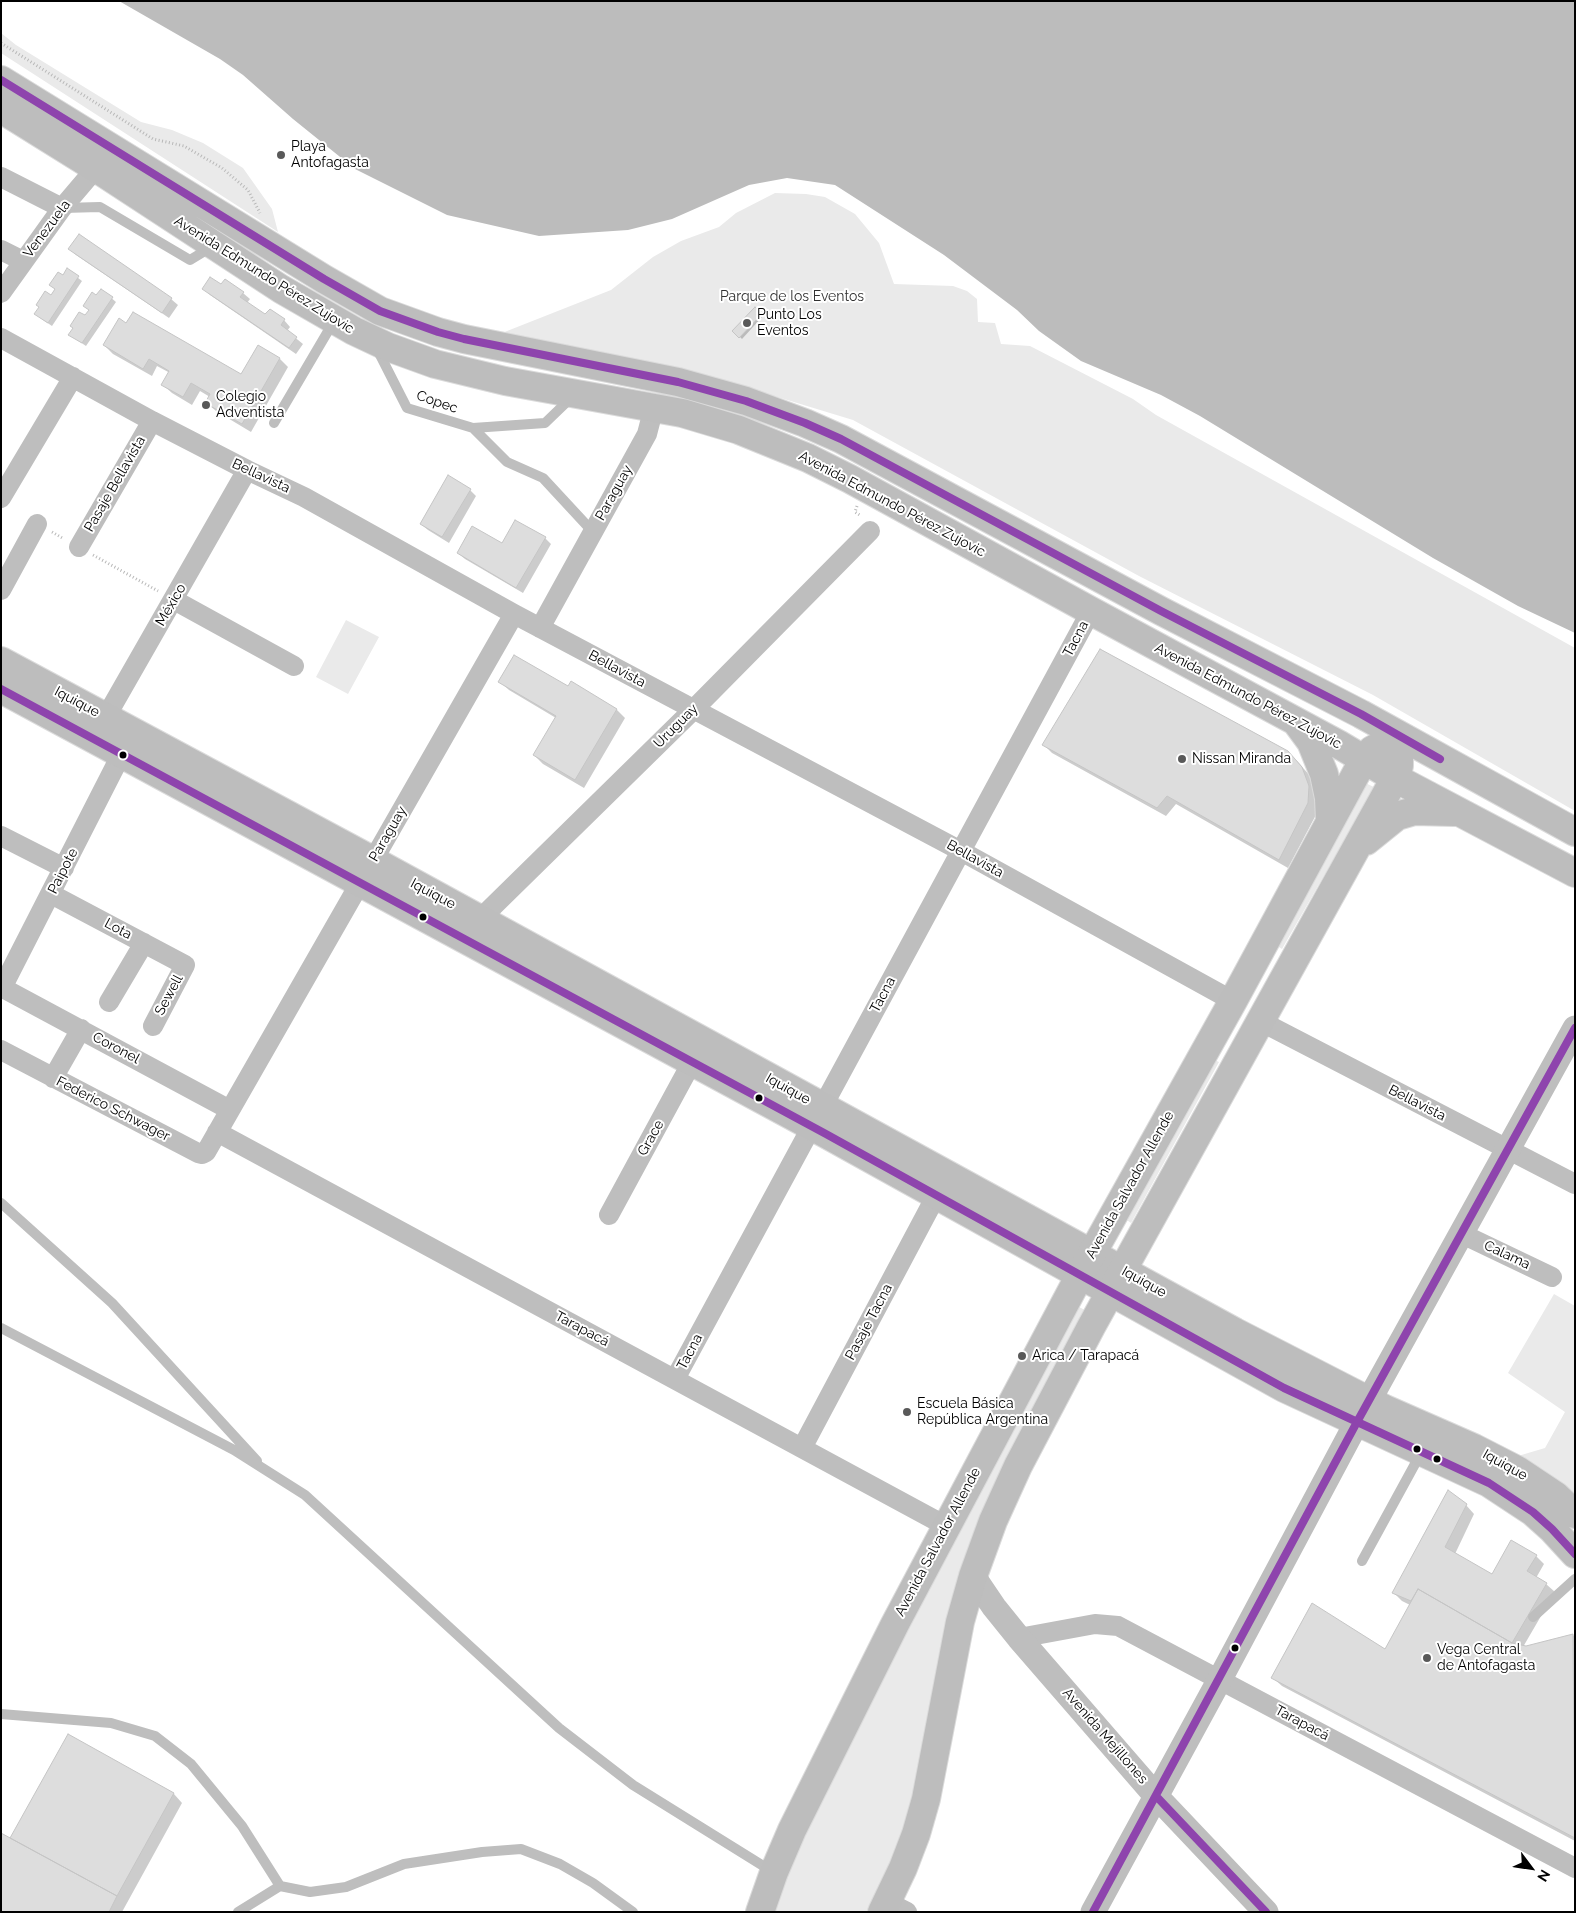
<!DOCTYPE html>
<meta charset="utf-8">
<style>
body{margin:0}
#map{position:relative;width:1576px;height:1913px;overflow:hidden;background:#fff;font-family:Raleway,sans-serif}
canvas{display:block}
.frame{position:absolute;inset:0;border:2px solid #000;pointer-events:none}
.north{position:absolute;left:1506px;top:1843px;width:50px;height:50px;-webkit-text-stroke:4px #fff;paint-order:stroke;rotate:121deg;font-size:14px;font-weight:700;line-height:20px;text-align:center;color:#000}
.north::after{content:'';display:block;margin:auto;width:18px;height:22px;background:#000;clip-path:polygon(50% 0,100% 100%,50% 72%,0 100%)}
</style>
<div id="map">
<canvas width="1576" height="1913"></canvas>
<div class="frame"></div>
<div class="north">N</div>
</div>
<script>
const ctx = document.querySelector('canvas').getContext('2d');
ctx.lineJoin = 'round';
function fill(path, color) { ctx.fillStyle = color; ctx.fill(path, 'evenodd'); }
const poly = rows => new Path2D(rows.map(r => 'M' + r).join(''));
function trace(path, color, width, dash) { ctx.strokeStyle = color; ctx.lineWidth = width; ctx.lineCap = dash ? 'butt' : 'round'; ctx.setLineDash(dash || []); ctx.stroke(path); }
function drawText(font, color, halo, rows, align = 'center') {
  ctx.font = font + ' Raleway,sans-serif'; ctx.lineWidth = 4; ctx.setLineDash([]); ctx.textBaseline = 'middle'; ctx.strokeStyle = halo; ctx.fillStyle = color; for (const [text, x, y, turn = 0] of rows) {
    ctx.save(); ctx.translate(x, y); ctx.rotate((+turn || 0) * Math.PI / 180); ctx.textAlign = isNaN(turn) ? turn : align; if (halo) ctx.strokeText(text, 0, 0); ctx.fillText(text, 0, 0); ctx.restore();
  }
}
const green = poly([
 [1,33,16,45,141,122,172,130,203,143,243,168,272,209,278,232,1,53],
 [775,193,806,194,825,197,855,214,879,243,894,284,953,286,967,291,977,299,978,322,995,323,1001,344,1030,346,1133,399,1156,415,1575,648,1575,811,1373,695,1139,576,853,420,715,378,502,333,611,290,653,257,681,241,719,227,736,213],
 [346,620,379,637,348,694,316,677],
 [1359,780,1376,788,1373,794,1346,837,1282,949,1274,944],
 [1212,1059,1219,1062,1131,1223,1124,1218],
 [1554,1294,1575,1306,1575,1494,1542,1469,1518,1456,1545,1448,1565,1412,1508,1373],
 [1077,1306,1087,1311,1031,1417,907,1825,885,1880,868,1912,774,1912,810,1818,905,1631]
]);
const water = poly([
 [119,1,1575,1,1575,633,1518,606,1433,558,1200,416,1161,395,1081,361,1039,331,1017,310,944,255,835,185,787,178,749,185,672,219,628,230,539,236,447,215,355,169,293,119,243,75,220,59]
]);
const shadow = poly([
 [70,249,171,299,178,305,169,318,76,255],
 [68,270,82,281,52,326,40,318,56,290,51,285,63,277],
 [222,286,243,293,250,299,247,303,266,316,284,320,290,327,287,331,303,344,296,354,210,295,204,288],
 [102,290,116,302,86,346,74,338],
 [755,309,763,316,742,339,734,331],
 [104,345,241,376,258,347,280,359,288,367,251,432,216,411,207,403,210,397,200,391,192,405,172,393,163,385,170,373,157,366,152,376,113,354],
 [470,490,476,496,449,543,428,530,421,524],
 [545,538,551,544,523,593,465,559,458,553],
 [500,682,569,688,572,683,617,710,625,718,584,788,543,764,534,755,556,718,509,690],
 [1044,745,1297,761,1311,777,1317,795,1317,813,1288,868,1176,804,1166,816,1052,753],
 [1466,1505,1474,1514,1455,1554,1493,1575,1536,1556,1544,1564,1536,1578,1546,1584,1555,1592,1523,1647,1526,1648,1573,1635,1575,1637,1575,1841,1282,1686,1273,1678,1386,1651,1410,1605,1402,1601,1393,1592],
 [69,1736,174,1794,182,1803,122,1912,1,1912,10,1840]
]);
const building = poly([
 [79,234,172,298,162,313,68,249,79,234],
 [67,268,79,276,48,323,34,314,39,307,36,305,45,291,51,295,55,289,49,285,58,272,63,275,67,268],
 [210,277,221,284,225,279,244,292,240,297,265,314,270,309,285,319,281,325,297,337,289,348,202,289,210,277],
 [101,289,113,297,82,343,68,335,73,328,70,326,79,312,85,315,89,310,83,306,92,292,96,295,101,289],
 [755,307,762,314,739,338,732,331,755,307],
 [133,312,241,374,258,345,280,358,242,424,205,403,210,394,191,383,183,397,161,385,169,371,149,359,143,369,103,345,119,318,126,323,133,312],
 [448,475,471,489,442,537,420,524,448,475],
 [515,520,546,537,516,588,457,553,472,526,502,543,515,520],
 [1100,649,1288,751,1302,767,1309,786,1308,803,1279,860,1167,796,1157,808,1042,745,1100,649],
 [514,655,568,686,571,681,617,709,575,780,533,755,556,716,498,682,514,655],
 [1448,1490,1467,1504,1445,1547,1492,1574,1511,1540,1537,1555,1527,1571,1547,1583,1512,1643,1418,1589,1411,1601,1392,1593,1448,1490],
 [1418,1589,1512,1643,1526,1646,1573,1634,1575,1838,1271,1678,1312,1603,1385,1649,1418,1589],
 [68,1734,174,1793,117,1896,10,1838,68,1734],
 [1,1833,117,1896,109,1912,1,1912,1,1833]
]);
const path = poly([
 [1,43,153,139,184,146,222,168,248,190,260,213],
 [857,506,855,512,861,516],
 [52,532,64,539],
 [93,555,158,591]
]);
const service = poly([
 [63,208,100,207,190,260,213,246],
 [377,349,407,408,473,428,545,423,572,397],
 [274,423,334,321],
 [473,428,507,462,543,478,593,532],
 [1,1203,112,1303,257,1461],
 [1,1328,234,1450,305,1495,559,1728,633,1785,773,1872],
 [1362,1561,1421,1453],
 [1533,1617,1575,1579],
 [1,1714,111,1723,155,1736,191,1764,242,1826,280,1886],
 [238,1912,280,1886,310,1892,346,1887,404,1864,482,1852,521,1849,560,1864,593,1883,633,1912]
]);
const minor = poly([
 [1,177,62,208],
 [1,250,23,261],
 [1,293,62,208,96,168],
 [1,338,152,421,247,470,304,497,514,614,961,851,1233,1001],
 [1,498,73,377],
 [79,547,152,421],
 [1,590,37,524],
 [174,600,294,666],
 [540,628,647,434,654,407],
 [99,729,247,470],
 [1,836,64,868],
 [51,894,185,965,153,1026],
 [480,919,693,710,870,531],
 [1,987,230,1110],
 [2,988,122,753],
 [109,1002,144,943],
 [1260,1021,1575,1184],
 [1,1050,198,1153,202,1154,206,1152,514,614],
 [53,1078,81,1029],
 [217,1132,946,1526],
 [609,1215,692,1062],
 [1462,1234,1552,1277],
 [675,1379,1091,611],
 [802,1448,936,1196],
 [1019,1638,1095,1624,1118,1626,1575,1868],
 [887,1902,907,1912]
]);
const tertiary = poly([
 [973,1576,994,1607,1019,1638,1156,1796,1266,1912],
 [1093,1912,1220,1679,1357,1422,1575,1028]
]);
const primary = poly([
 [1,661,359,853,1235,1332,1385,1409,1474,1448,1517,1470,1556,1496,1575,1514],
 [1,689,826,1134,1284,1388,1489,1483,1533,1512,1552,1529,1575,1554]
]);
const trunk = poly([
 [1,80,324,279,380,311,438,332,464,339,678,382,746,401,805,423,841,439,1161,611,1361,714,1575,832],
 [1,109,96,168,281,289,354,331,388,347,435,364,505,381,682,413,739,430,808,458,850,479,1091,611,1338,744,1395,778,1575,873],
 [1297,723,1311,742,1324,774,1329,798,1330,820],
 [1366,841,1397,816,1414,811,1454,812],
 [760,1912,774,1872,792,1830,895,1624,1080,1275,1233,1001,1364,759,1372,750,1399,735,1399,766,1395,778,1091,1327,1018,1466,993,1521,973,1576,960,1622,926,1799,916,1834,903,1868,882,1912]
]);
const bus1 = poly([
 [1,80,324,279,380,311,438,332,464,339,678,382,746,401,805,423,841,439,1161,611,1361,714,1440,759],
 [1,689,826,1134,1284,1388,1489,1483,1533,1512,1552,1529,1575,1554],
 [1156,1796,1266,1912],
 [1093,1912,1357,1422,1575,1028]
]);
const markers = [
 [281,155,5,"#595959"],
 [747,323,5,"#595959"],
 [206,405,5,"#595959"],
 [123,755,4.5,"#000"],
 [1182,759,5,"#595959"],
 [423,917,4.5,"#000"],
 [759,1098,4.5,"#000"],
 [1022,1356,5,"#595959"],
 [907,1412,5,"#595959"],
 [1417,1449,4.5,"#000"],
 [1437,1459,4.5,"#000"],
 [1235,1648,4.5,"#000"],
 [1427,1658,5,"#595959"]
];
const poiNames = [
 ["Playa",291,147],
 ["Antofagasta",291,163],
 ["Punto Los",757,315],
 ["Eventos",757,331],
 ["Colegio",216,397],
 ["Adventista",216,413],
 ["Nissan Miranda",1192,759],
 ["Arica / Tarapacá",1032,1356],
 ["Escuela Básica",917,1404],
 ["República Argentina",917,1420],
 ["Vega Central",1437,1650],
 ["de Antofagasta",1437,1666]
];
const streetNames = [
 ["Venezuela",47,229,-53],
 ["Avenida Edmundo Pérez Zujovic",264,275,32],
 ["Copec",437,402,19],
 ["Bellavista",261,476,25],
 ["Pasaje Bellavista",115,484,-60],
 ["Paraguay",614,493,-61],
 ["Avenida Edmundo Pérez Zujovic",892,504,28],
 ["México",171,605,-60],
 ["Tacna",1076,639,-62],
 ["Bellavista",617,669,28],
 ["Avenida Edmundo Pérez Zujovic",1248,696,28],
 ["Iquique",77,702,28],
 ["Uruguay",676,726,-45],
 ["Paraguay",388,834,-60],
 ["Bellavista",975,859,29],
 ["Paipote",63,871,-63],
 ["Iquique",433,894,28],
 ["Lota",118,929,28],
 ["Sewell",169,995,-62],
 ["Tacna",883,995,-62],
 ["Coronel",116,1048,28],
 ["Iquique",788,1089,29],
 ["Bellavista",1417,1103,27],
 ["Federico Schwager",113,1109,27],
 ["Grace",651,1138,-61],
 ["Avenida Salvador Allende",1130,1185,-61],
 ["Calama",1507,1255,25],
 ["Iquique",1144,1282,29],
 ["Pasaje Tacna",869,1322,-62],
 ["Tarapacá",582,1329,28],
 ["Tacna",690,1352,-62],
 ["Iquique",1505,1465,29],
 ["Avenida Salvador Allende",938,1542,-62],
 ["Tarapacá",1302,1723,28],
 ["Avenida Mejillones",1105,1736,49]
];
const parkNames = [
 ["Parque de los Eventos",792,297]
];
fill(green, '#eaeaea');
fill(water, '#bcbcbc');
fill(shadow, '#0003');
fill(building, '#ddd');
trace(building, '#c5c5c5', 1);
trace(primary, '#dbdbdb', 30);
trace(trunk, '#dbdbdb', 30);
trace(path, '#b8b8b8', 3, [1, 2.5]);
trace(service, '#bebebe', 10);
trace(minor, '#bebebe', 20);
trace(tertiary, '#bebebe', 25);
trace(primary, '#bdbdbd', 28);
trace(trunk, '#bdbdbd', 28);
trace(bus1, '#8e44ad', 8);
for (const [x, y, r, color] of markers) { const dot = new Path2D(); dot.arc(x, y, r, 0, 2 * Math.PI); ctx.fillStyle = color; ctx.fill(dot); trace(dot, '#fff', 2); }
drawText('14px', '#000', '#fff', poiNames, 'left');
drawText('14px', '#000', '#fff', streetNames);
drawText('14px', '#303030', '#fff', parkNames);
</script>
